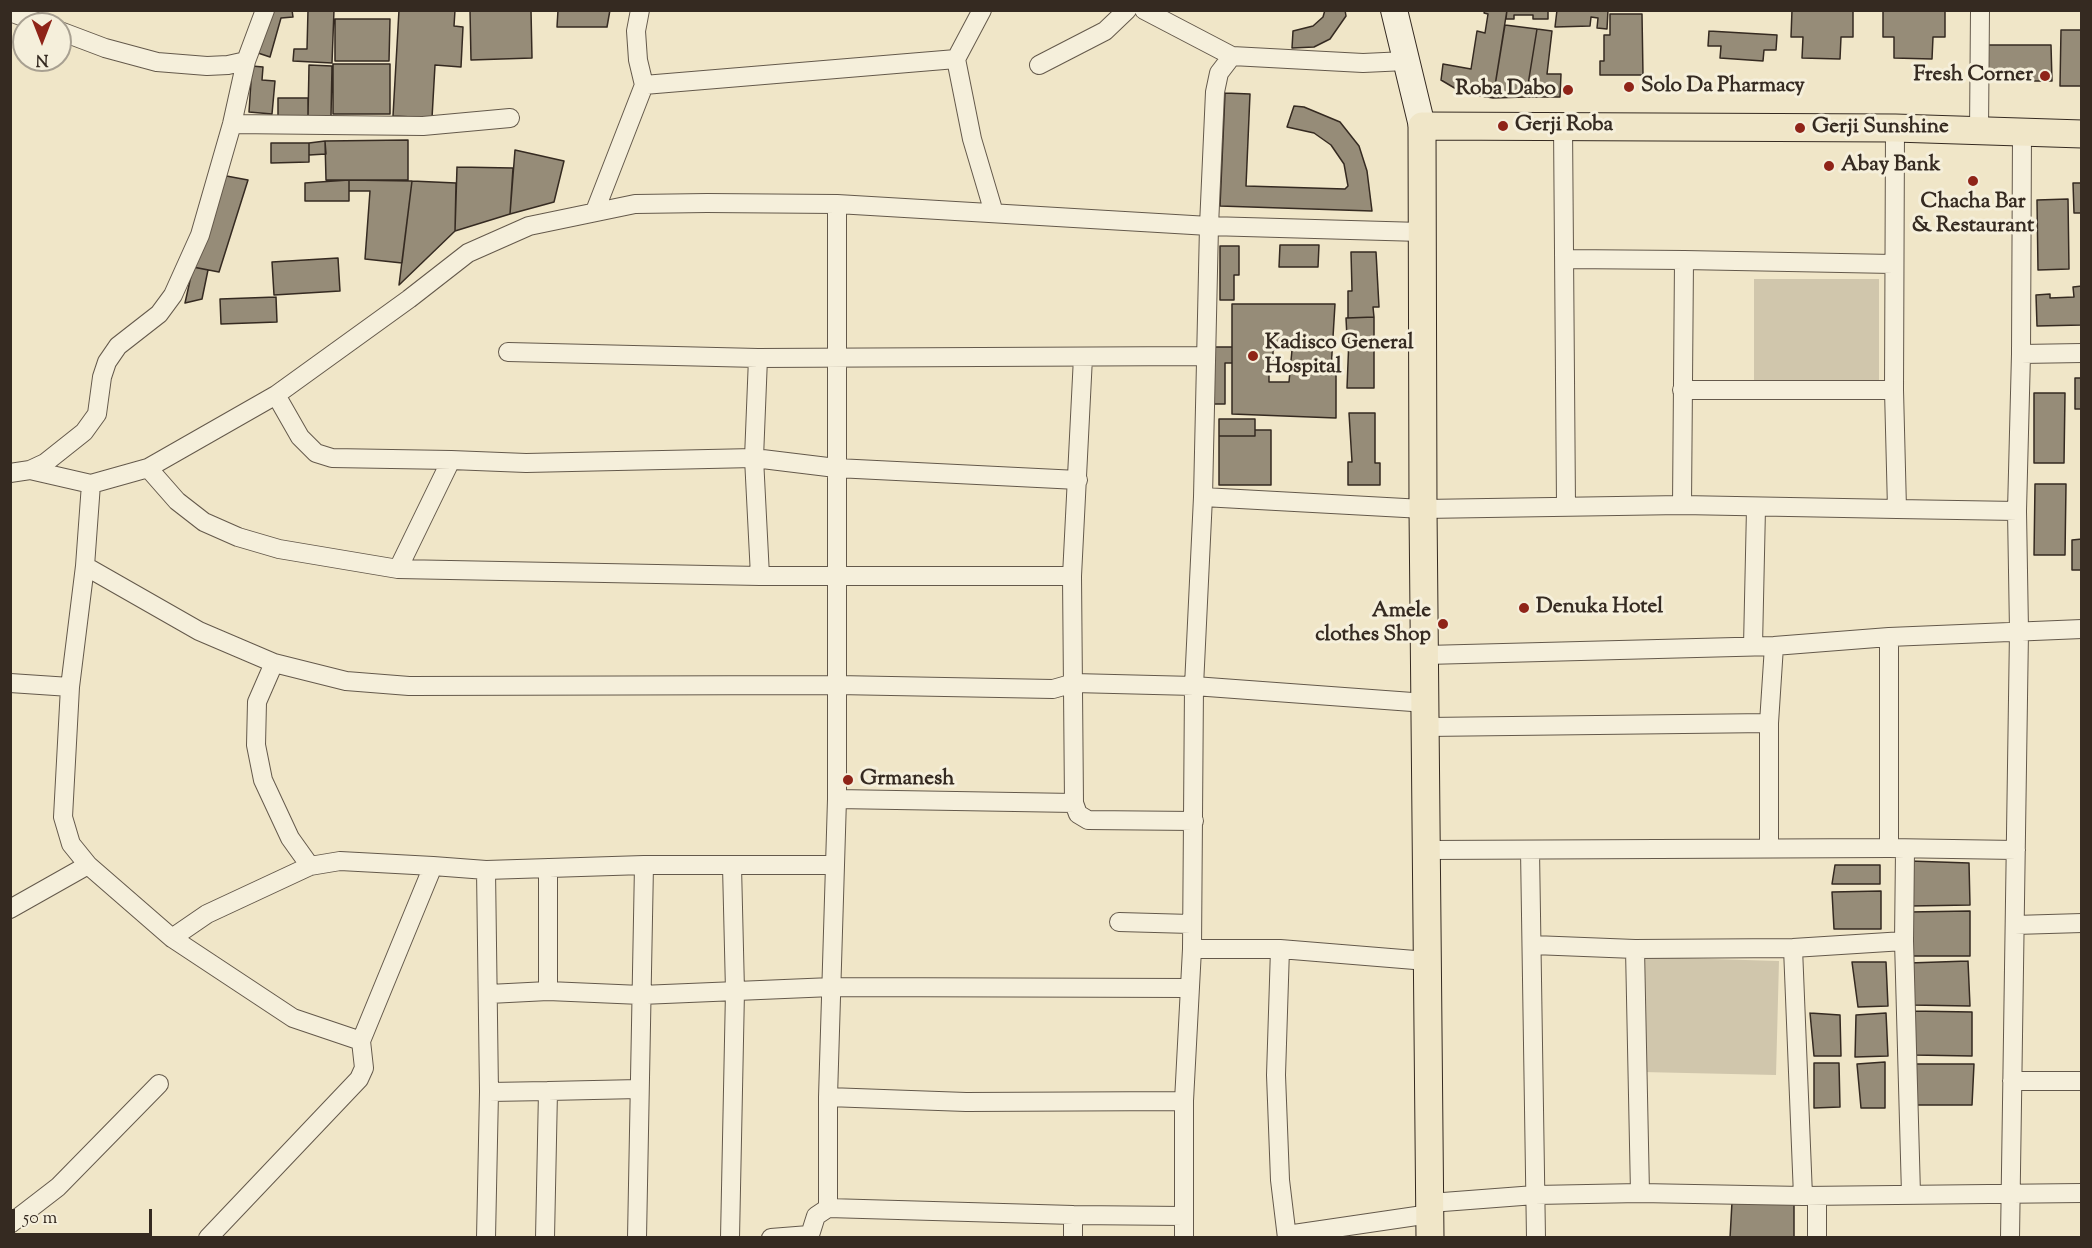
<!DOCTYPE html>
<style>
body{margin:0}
#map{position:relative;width:2092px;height:1248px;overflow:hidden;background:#f0e6c8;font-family:"Sorts Mill Goudy",serif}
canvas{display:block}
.frame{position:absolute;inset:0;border:12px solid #352a21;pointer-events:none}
.north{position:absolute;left:12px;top:12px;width:60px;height:60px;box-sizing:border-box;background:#f5efdb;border:2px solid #a8a091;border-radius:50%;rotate:180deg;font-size:16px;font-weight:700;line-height:24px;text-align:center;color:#352a21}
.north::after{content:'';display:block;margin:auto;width:21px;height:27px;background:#8f2418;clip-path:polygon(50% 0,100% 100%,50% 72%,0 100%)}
.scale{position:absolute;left:12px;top:1209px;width:140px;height:27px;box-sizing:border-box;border:3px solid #352a21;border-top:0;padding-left:8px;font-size:18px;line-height:21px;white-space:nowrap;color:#352a21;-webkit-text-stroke:4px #f5efdb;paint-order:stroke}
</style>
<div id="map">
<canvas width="2092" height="1248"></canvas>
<div class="frame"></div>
<div class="north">N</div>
<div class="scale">50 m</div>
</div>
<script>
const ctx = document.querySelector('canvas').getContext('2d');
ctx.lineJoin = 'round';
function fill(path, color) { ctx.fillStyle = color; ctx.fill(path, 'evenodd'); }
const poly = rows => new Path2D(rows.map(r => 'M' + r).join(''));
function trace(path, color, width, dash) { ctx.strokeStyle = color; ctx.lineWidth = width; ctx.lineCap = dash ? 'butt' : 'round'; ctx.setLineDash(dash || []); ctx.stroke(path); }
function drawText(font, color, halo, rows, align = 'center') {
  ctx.font = font + ' "Sorts Mill Goudy",serif'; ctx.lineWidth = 6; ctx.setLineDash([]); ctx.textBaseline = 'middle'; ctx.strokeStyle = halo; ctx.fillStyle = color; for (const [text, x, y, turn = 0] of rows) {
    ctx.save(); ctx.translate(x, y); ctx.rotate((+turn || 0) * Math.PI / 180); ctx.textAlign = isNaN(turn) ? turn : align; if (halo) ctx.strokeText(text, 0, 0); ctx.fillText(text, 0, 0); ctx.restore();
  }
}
const green = poly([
 [1754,279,1879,279,1879,382,1754,382],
 [1644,957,1779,961,1776,1075,1642,1072]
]);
const building = poly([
 [270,10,292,10,293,17,281,18,270,57,258,53,270,10],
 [308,10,334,10,332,63,293,61,294,49,307,49,308,10],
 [399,10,455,10,454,26,463,27,461,67,435,65,432,118,393,116,399,10],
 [470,10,531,10,532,58,471,60,470,10],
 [558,10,610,10,607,27,557,27,558,10],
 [1325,10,1345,10,1346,16,1330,39,1314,47,1292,48,1293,31,1313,26,1323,17,1325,10],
 [1485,10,1507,10,1493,98,1463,93,1441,80,1443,64,1471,69,1477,31,1485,33,1488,14,1484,13,1485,10],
 [1507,10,1548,10,1548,19,1533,19,1533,15,1514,15,1514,19,1506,19,1507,10],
 [1557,10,1608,10,1607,29,1597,28,1598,18,1591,17,1590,26,1555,27,1557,10],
 [1792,10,1853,10,1853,37,1841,37,1840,59,1802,58,1803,37,1791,37,1792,10],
 [1883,10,1945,10,1945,37,1933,37,1932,59,1894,58,1894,37,1883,37,1883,10],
 [1610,14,1642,14,1643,75,1600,75,1600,61,1604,61,1604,35,1610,35,1610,14],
 [335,19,390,19,389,61,335,61,335,19],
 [1505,25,1537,29,1526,97,1493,98,1505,25],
 [1537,29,1552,31,1547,74,1561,74,1560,97,1526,97,1537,29],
 [2061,30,2082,30,2082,86,2060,86,2061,30],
 [1709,31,1777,35,1776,50,1764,50,1763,61,1720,58,1721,46,1708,46,1709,31],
 [1988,45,2051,45,2052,81,1987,81,1988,45],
 [333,64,390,64,390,114,333,114,333,64],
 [309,65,332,66,331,117,308,117,309,65],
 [252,66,263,67,262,80,275,81,272,114,249,112,252,66],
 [1225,93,1250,94,1246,186,1345,189,1348,186,1344,164,1331,145,1314,133,1287,127,1294,106,1304,107,1340,122,1359,146,1367,171,1372,211,1220,206,1225,93],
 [278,98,308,98,308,117,278,116,278,98],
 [408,140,408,180,326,180,325,141,408,140],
 [325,141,326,154,309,155,309,143,325,141],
 [271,143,309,143,309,162,271,163,271,143],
 [515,150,564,161,554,202,510,214,515,150],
 [457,167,513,168,510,214,455,231,457,167],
 [221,175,248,180,219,272,193,267,221,175],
 [349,180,349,201,305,201,305,183,349,180],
 [349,180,412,181,402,263,365,259,370,191,349,191,349,180],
 [412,181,456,183,455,231,399,285,412,181],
 [2073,183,2082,183,2082,213,2074,213,2073,183],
 [2068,199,2069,269,2038,270,2037,200,2068,199],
 [1280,245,1319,245,1318,267,1279,267,1280,245],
 [1220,246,1239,246,1239,275,1234,275,1234,300,1220,300,1220,246],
 [1351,252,1376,252,1379,307,1373,307,1374,317,1348,318,1348,291,1352,291,1351,252],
 [338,258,340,291,274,295,272,262,338,258],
 [193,267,208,270,202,299,185,303,193,267],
 [2082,286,2082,325,2037,326,2036,295,2050,294,2050,298,2074,297,2073,287,2082,286],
 [276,297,277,322,221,324,220,299,276,297],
 [1232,304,1335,304,1331,370,1336,370,1336,418,1232,414,1232,304],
 [1273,350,1292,350,1289,382,1269,382,1269,363,1273,363,1273,350],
 [1374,317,1374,388,1347,388,1349,338,1347,338,1346,318,1374,317],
 [1214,347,1232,347,1232,363,1225,363,1225,404,1214,404,1214,347],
 [2075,378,2082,378,2082,409,2075,409,2075,378],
 [2034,393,2065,393,2064,463,2034,463,2034,393],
 [1349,413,1375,413,1375,463,1380,463,1380,485,1348,485,1348,462,1352,462,1349,413],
 [1219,419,1255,419,1255,436,1219,436,1219,419],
 [1255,430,1271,430,1271,485,1219,485,1219,436,1255,436,1255,430],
 [2035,484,2066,484,2065,555,2034,555,2035,484],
 [2082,539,2082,570,2072,570,2072,540,2082,539],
 [1910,861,1969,863,1970,905,1910,906,1910,861],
 [1835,865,1880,865,1880,884,1832,884,1835,865],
 [1881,891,1881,929,1834,929,1832,892,1881,891],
 [1970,911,1970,956,1909,956,1909,912,1970,911],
 [1968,961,1970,1006,1911,1005,1909,963,1968,961],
 [1852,962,1886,962,1888,1006,1858,1007,1852,962],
 [1910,1011,1972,1012,1972,1056,1913,1055,1910,1011],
 [1810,1013,1840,1015,1841,1056,1814,1056,1810,1013],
 [1886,1013,1888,1056,1855,1057,1856,1015,1886,1013],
 [1885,1062,1885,1108,1861,1108,1857,1064,1885,1062],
 [1814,1063,1839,1063,1840,1107,1814,1108,1814,1063],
 [1911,1064,1974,1064,1972,1105,1914,1105,1911,1064],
 [1732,1202,1794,1204,1794,1237,1730,1238,1732,1202]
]);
const minor = poly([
 [982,10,956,59,972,139,994,213],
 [1144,10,1232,56,1363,63,1406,61],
 [10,12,42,24],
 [60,31,105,48,157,62,207,66,228,65,246,61,265,10],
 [1232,56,1219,73,1215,92,1209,226,837,204,707,203,635,204,529,226,468,253,409,299,276,395,148,468,91,484,85,566,199,631,274,663,346,681,409,686,837,685,1053,689,1074,683,1194,686,1426,703],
 [1039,65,1105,31,1127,10],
 [644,85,956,59],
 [232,124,423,126,510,118],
 [1563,125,1566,506],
 [1895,128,1894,390,1897,509,2017,511],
 [1979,131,1980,10],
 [837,204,837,799,828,1097,828,1208,1073,1215],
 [595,211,644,85,638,60,636,31,640,10],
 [1566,259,1684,260,1682,505],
 [1684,260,1893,264],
 [508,352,758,358,1204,356],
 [2021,354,2082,353],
 [1083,357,1072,576,1074,803,1078,814,1088,820,1194,821],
 [758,358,754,458,760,576],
 [1682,390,1894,390],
 [276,395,300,437,316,453,332,458,451,460],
 [148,468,177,501,204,522,238,537,279,549,398,569,760,576,1072,576],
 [30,470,45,463,84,432,97,414,102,377,107,362,118,346,159,314,173,295,200,235,232,124,246,61],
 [10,473,30,470,91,484],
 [1203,497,1423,509,1682,505,1897,509],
 [85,566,70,687,63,817,71,844,88,865,172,938,293,1018,361,1041,433,866,486,870,644,865,835,865],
 [398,569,451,460,526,463,754,458,836,468,1078,480],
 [1753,646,1756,508],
 [1426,655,1774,646,1889,637],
 [274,663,257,702,256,745,263,780,290,838,310,866],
 [10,683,70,687],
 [1426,727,1769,723],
 [837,799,1074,803],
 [1769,848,1769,723,1774,646],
 [1889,848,1889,637,2082,629],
 [1426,850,1889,848,2016,850],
 [1530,850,1536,1238],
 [1905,850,1904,941,1911,1194],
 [548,868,548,991,641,995,832,987,1190,988],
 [486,870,489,1092,548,1091],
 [10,909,88,865],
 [1119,922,1191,924],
 [2015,925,2082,923],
 [172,938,207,914,310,866,340,861,433,866],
 [1533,945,1635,949,1793,948,1904,941],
 [1793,948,1803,1196],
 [1192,949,1194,686,1203,497,1209,226,1421,232],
 [1280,949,1276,1075,1280,1180,1287,1238],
 [1635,949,1640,1193],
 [489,994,548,991],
 [2012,1081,2082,1081],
 [828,1097,966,1102,1184,1101],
 [1430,1203,1535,1195,1640,1193,1803,1196,2082,1193],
 [10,1224,58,1187,159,1084],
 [1287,1235,1430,1214],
 [208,1238,359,1079,364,1068,361,1041],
 [486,1238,489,1092],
 [545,1238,548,1091,639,1089],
 [637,1238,644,865],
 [730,1238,735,991,732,866],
 [771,1238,809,1235],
 [809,1238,816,1216,828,1208],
 [1073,1238,1073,1215,1184,1216],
 [1184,1238,1184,1101,1192,949,1280,949,1427,961],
 [1817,1238,1817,1196],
 [2010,1238,2019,631,2017,511,2021,354,2022,132]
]);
const secondary = poly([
 [1394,10,1422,126]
]);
const primary = poly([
 [1430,1238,1423,509,1422,126,1895,128,2082,134]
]);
const markers = [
 [2045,76,6,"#8f2418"],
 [1629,87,6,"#8f2418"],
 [1568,90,6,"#8f2418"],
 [1503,126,6,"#8f2418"],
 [1800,128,6,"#8f2418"],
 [1829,166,6,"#8f2418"],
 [1973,181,6,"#8f2418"],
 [1253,356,6,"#8f2418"],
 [1524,608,6,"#8f2418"],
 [1443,624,6,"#8f2418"],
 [848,780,6,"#8f2418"]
];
const poiNames = [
 ["Fresh Corner",2033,76,"right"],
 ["Solo Da Pharmacy",1641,87],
 ["Roba Dabo",1556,90,"right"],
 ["Gerji Roba",1515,126],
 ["Gerji Sunshine",1812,128],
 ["Abay Bank",1841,166],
 ["Chacha Bar",1973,203,"center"],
 ["& Restaurant",1973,227,"center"],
 ["Kadisco General",1265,344],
 ["Hospital",1265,368],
 ["Denuka Hotel",1536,608],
 ["Amele",1431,612,"right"],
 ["clothes Shop",1431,636,"right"],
 ["Grmanesh",860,780]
];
fill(green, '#d0c6ac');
fill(building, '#968c78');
trace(building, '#352a21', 1.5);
trace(minor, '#64594b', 20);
trace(secondary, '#352a21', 28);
trace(primary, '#352a21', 29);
trace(minor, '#f5efdb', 18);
trace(secondary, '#f5efdb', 26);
trace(primary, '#f0e6c8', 27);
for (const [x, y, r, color] of markers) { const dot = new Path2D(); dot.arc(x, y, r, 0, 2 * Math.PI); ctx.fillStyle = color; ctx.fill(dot); trace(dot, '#f5efdb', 2); }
drawText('bold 21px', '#352a21', '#f5efdb', poiNames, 'left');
</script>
